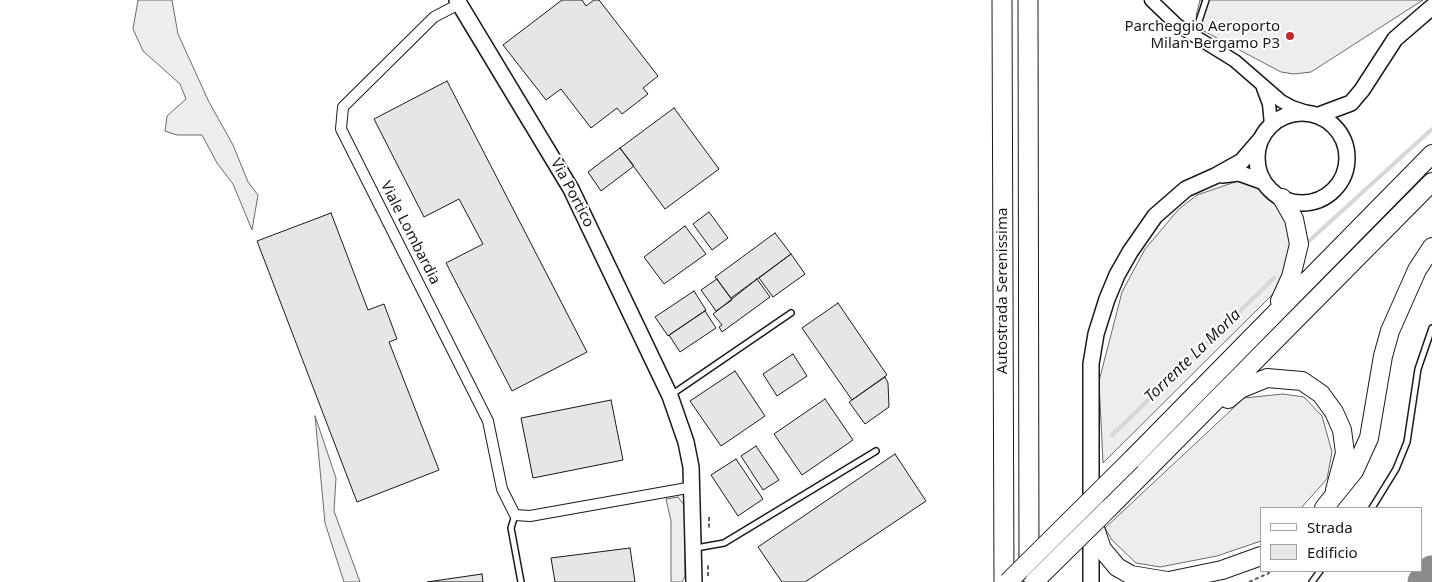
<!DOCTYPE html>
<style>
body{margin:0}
#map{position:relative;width:1432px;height:582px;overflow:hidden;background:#fff;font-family:"Noto Sans",sans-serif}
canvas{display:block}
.legend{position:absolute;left:1260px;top:507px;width:162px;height:65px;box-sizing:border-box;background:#fff;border:1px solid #a3a3a3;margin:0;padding:6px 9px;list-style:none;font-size:15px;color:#1a1a1a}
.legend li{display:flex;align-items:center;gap:10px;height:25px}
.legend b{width:25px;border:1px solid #a3a3a3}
</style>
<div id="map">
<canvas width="1432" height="582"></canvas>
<ul class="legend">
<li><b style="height:6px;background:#fff"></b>Strada</li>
<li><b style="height:14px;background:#e6e6e6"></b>Edificio</li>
</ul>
</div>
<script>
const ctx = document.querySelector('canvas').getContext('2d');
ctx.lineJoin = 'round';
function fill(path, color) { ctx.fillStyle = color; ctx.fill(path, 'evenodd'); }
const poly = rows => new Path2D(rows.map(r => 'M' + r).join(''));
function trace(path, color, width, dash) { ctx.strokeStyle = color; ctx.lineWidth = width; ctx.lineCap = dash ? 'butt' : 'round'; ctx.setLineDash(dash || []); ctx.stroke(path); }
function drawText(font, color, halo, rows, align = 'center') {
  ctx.font = font + ' "Noto Sans",sans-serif'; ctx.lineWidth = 4; ctx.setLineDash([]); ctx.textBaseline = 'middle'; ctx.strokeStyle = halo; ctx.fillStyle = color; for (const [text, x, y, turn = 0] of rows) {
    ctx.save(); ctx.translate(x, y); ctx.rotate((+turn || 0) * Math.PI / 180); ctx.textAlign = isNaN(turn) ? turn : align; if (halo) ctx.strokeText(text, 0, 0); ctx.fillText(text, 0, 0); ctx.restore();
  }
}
const built = poly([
 [138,0,172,0,178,34,209,102,233,145,248,182,258,195,252,230,233,184,217,163,202,135,177,135,165,131,167,116,186,99,180,84,143,51,133,29,138,0],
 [1200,0,1423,0,1311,72,1294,74,1281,72,1200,29,1196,16,1200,0],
 [1241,180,1255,183,1269,198,1283,209,1294,241,1283,281,1271,296,1103,463,1099,381,1122,292,1145,249,1179,209,1197,195,1241,180],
 [1283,394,1304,397,1322,416,1332,452,1327,479,1301,508,1261,508,1261,541,1217,556,1160,567,1136,563,1112,540,1105,528,1244,398,1283,394],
 [315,416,336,478,334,511,360,582,344,582,325,523,315,416],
 [678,497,685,506,685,576,682,582,671,582,671,521,666,499,678,497]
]);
const stream = poly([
 [1309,241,1432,129],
 [1112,435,1274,278]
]);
const taxiway = poly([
 [1423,582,1432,571]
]);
const building = poly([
 [562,0,582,0,586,6,594,0,599,0,658,76,643,88,648,94,622,114,617,108,591,128,561,89,546,100,503,45,562,0],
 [447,81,587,352,512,391,446,263,483,244,459,199,424,217,374,119,447,81],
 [674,108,719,169,665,209,620,148,674,108],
 [620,148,634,166,601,191,588,172,620,148],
 [709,212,728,238,712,250,693,224,709,212],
 [331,213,368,310,384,304,397,339,389,342,439,470,357,502,257,241,331,213],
 [685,226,706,254,664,284,644,257,685,226],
 [775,233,791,254,731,298,715,277,775,233],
 [791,254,805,274,773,297,759,278,791,254],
 [717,279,732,300,716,311,701,290,717,279],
 [757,279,770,297,722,332,719,327,722,325,713,314,757,279],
 [694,291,706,310,668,336,655,317,694,291],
 [838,303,887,375,852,400,802,328,838,303],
 [705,311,716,328,680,352,669,335,705,311],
 [793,354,807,376,777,396,763,374,793,354],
 [735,371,765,416,721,446,690,401,735,371],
 [885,377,888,383,889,407,865,424,849,402,885,377],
 [825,399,853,440,802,475,774,434,825,399],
 [611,400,623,460,533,478,521,418,611,400],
 [756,446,779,480,763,490,741,456,756,446],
 [895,454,926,501,805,582,782,582,758,547,895,454],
 [736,459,763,499,738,516,711,475,736,459],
 [630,548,635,582,555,582,551,558,630,548],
 [482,574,483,582,427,582,482,574]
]);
const path = poly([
 [709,517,709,530],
 [708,576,708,563],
 [1249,582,1269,573,1269,571]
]);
const service = poly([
 [1194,36,1206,0],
 [671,395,791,313],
 [1372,508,1396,469,1407,442,1418,369,1432,328],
 [515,515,511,528,521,582],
 [696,548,724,543,876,451],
 [1312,582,1320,571]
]);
const minor = poly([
 [459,4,434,17,343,107,341,129,488,421,502,489,515,515,530,516,693,487]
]);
const tertiary = poly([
 [1151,0,1177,25,1235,61,1281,101,1292,107,1310,113],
 [1263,88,1269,104,1271,125]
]);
const secondary = poly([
 [457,0,571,189,670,396,686,442,691,467,694,582],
 '1257 158a45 45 0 1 1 90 0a45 45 0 1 1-90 0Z',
 [1319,115,1351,103,1362,90,1395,39,1432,7],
 [1222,175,1239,173,1264,182],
 [1091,582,1091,364,1096,334,1107,299,1117,275,1130,252,1155,216,1186,189,1215,176,1242,161,1261,139]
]);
const trunk = poly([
 [1280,301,1291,277,1299,244,1294,219,1282,198],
 [1228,399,1240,389,1267,378,1302,381,1321,394,1334,412,1342,430,1345,453,1335,490],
 [1131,460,1432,154],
 [1109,508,1432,182],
 [1324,508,1354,471,1369,438,1383,356,1390,331,1417,270,1432,247],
 [1091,517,1102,549,1117,567,1131,575,1167,581],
 [1164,582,1222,570,1261,556]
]);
const motorway = poly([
 [1002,0,1004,582],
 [1028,0,1029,573]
]);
const trunkBridge = poly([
 [1008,582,1131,460],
 [1034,582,1109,508]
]);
const markers = [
 [1290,36,5,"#c62828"]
];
const poiNames = [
 ["Parcheggio Aeroporto",1280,27],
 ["Milan Bergamo P3",1280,44]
];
const streetNames = [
 ["Via Portico",572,193,62],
 ["Viale Lombardia",410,233,63],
 ["Autostrada Serenissima",1003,291,-90]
];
const waterNames = [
 ["Torrente La Morla",1193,356,-44]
];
fill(built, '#ededed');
trace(built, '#6a6a6a', 1);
trace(stream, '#d7d7d7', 4);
trace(taxiway, '#8c8c8c', 31);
fill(building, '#e6e6e6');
trace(building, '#1a1a1a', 1);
trace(service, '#1a1a1a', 8);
trace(minor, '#1a1a1a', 12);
trace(tertiary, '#1a1a1a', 15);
trace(secondary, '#1a1a1a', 18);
trace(trunk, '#1a1a1a', 20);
trace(motorway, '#1a1a1a', 21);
trace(path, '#5f5f5f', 2, [4, 2.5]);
trace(service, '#fff', 5);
trace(minor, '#fff', 10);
trace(tertiary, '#fff', 12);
trace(secondary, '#fff', 15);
trace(trunk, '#fff', 18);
trace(motorway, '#fff', 19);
trace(trunkBridge, '#1a1a1a', 20, []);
trace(trunkBridge, '#fff', 18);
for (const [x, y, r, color] of markers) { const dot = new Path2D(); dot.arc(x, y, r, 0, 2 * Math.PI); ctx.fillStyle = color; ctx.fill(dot); trace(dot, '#fff', 2); }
drawText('15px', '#1a1a1a', '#fff', poiNames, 'right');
drawText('15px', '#1a1a1a', '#fff', streetNames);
drawText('italic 16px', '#1a1a1a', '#fff', waterNames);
</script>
